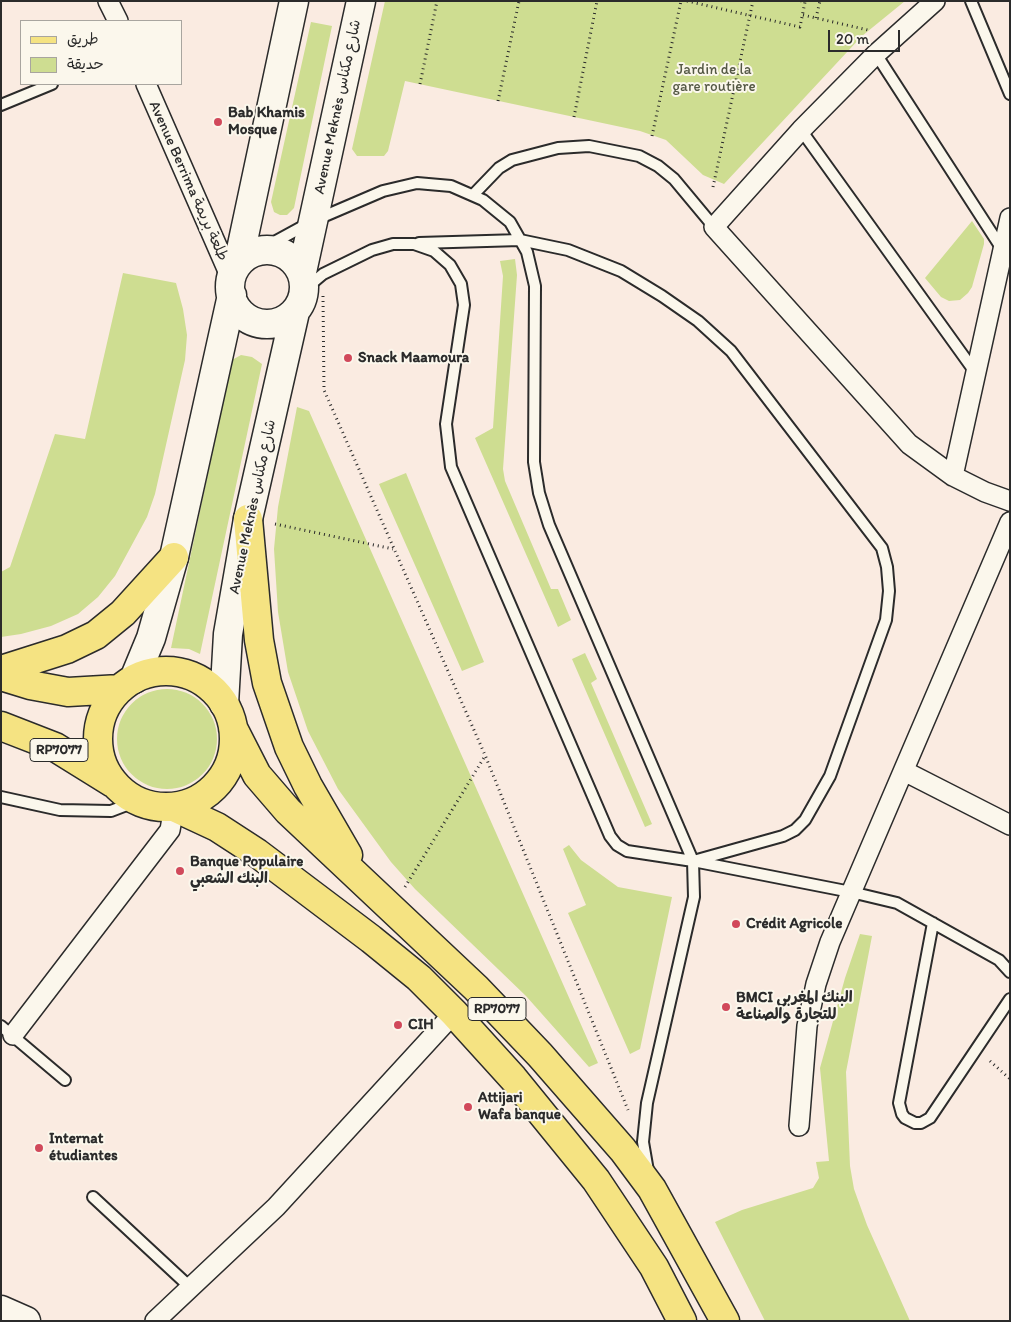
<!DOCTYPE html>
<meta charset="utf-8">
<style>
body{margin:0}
#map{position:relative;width:1011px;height:1322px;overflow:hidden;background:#faebe1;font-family:Itim,"Playpen Sans Arabic",sans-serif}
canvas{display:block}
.frame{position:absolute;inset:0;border:2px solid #2b2b2b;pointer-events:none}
.legend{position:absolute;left:20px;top:20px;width:162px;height:65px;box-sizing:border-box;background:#fbf7ec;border:1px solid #a8a59f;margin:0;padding:6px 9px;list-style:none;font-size:15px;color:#2b2b2b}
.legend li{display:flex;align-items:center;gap:10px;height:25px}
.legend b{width:25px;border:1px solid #a8a59f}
.scale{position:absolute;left:828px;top:30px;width:72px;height:22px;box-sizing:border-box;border:2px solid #2b2b2b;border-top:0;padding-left:6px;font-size:15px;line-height:18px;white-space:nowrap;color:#2b2b2b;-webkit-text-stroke:4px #fbf7ec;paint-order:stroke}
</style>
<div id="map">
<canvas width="1011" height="1322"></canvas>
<div class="frame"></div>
<ul class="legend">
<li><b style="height:6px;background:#f5e382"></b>طريق</li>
<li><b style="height:14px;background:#cedd91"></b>حديقة</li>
</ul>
<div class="scale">20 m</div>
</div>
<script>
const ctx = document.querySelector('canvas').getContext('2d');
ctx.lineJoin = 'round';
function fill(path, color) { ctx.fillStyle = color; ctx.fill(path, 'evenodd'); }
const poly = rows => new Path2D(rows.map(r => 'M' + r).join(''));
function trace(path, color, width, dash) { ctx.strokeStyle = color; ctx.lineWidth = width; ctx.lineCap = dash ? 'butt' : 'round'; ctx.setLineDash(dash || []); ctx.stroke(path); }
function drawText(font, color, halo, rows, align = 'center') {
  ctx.font = font + ' Itim,"Playpen Sans Arabic",sans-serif'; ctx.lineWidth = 4; ctx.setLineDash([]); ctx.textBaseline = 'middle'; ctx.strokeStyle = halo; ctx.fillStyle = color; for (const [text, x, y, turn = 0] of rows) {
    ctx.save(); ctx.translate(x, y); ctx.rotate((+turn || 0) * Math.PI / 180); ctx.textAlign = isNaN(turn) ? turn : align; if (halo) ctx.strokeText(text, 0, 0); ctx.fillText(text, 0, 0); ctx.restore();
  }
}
const green = poly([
 [385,1,905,1,862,36,724,184,703,175,666,140,640,131,405,81,388,151,384,156,357,156,352,149],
 [311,22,332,26,294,208,287,215,280,215,274,212,271,202],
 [972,221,984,239,984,244,972,287,968,293,960,300,949,301,941,297,925,278],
 [515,259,517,275,503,469,505,481,551,589,558,589,571,620,558,627,475,438,493,428,503,276,500,261],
 [123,273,176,283,183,309,187,335,185,360,155,494,147,517,115,576,98,597,78,614,51,626,21,634,1,637,1,572,10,567,55,434,85,439],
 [241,355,252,357,262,364,200,654,189,649,171,648,232,360],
 [297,407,309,411,598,1063,589,1067,526,996,415,889,391,862,338,789,308,731,288,672,278,612,274,549,278,507],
 [406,473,484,662,462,671,379,484],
 [585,653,597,679,591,683,652,824,645,827,572,659],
 '117 739a50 50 0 1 1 100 0a50 50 0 1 1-100 0Z',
 [569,845,581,860,618,887,672,897,640,1049,630,1054,568,913,586,905,563,849],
 [860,934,872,936,846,1072,850,1166,854,1189,867,1225,910,1321,765,1321,715,1222,742,1210,813,1188,819,1178,816,1162,829,1161,820,1068,845,978]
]);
const path = poly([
 [687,1,800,27,805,2,801,1],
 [803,15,868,30],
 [816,18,820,1],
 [420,84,437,1],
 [498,101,519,1],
 [574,117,597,1],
 [652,136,681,1],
 [713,187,753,1],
 [323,296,324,390,485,755,628,1110],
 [275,524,393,549],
 [405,887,485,756],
 [990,1061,1010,1079]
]);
const lane = poly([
 [971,1,1010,94],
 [876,54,1002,249],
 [1,105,52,84],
 [801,130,975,372],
 [473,195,499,168,512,160,558,148,589,146,639,156,658,166,674,179,714,227],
 [419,243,520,240,568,250,621,271,662,296,698,321,731,351,882,548,887,567,889,591,886,620,830,776,805,820,795,830,783,836,697,860],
 [258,251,313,221,383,191,417,183,451,186,483,200,510,222,527,252,535,286,534,462,539,493,549,525,693,861,694,897,647,1103,643,1142,648,1171],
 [304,290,323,274,372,250,393,244,414,244,434,251,450,265,461,284,464,305,446,424,451,467,610,836,617,845,627,851,693,861,851,892,897,903,999,960,1010,972],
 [1,797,60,810,111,811,137,801],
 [933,923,899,1103,902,1114,905,1118,915,1123,921,1123,930,1118,1010,999],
 [1,1026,65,1080],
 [93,1197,191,1288]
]);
const street = poly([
 [108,1,118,21],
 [935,1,876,54,801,130,714,227,909,444,953,476,985,492,1010,501],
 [146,84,231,278],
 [953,476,1010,218],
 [904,771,1010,825],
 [13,1035,170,830,174,807],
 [799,1126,807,1026,816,984,830,942,1010,522],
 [155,1321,276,1207,454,1013]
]);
const secondary = poly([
 '230 287a37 37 0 1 1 74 0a37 37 0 1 1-74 0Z',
 [238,264,294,1],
 [302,272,361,1],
 [134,679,151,638,174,557,232,295],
 [224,704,228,634,248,519,295,312],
 [1,1310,26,1321]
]);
const primary = poly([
 [248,519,259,640,267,683,289,747,308,786,348,855],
 [1,670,67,649,96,635,123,613,174,557],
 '98 739a68 68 0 1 1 136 0a68 68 0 1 1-136 0Z',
 [1,676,30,685,68,692,120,689],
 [1,726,55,747,113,783],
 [233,728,257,775,288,811,476,988,540,1055,623,1150,652,1189,725,1321],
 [174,807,217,827,257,853,371,939,419,978,454,1013,513,1078,596,1180,654,1267,682,1321]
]);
const markers = [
 [218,122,5,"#d1495b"],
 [348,358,5,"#d1495b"],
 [180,871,5,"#d1495b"],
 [736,924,5,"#d1495b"],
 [726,1007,5,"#d1495b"],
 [398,1025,5,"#d1495b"],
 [468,1107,5,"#d1495b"],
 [39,1148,5,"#d1495b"]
];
const shields = [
 [59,750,58],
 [497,1009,58]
];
const shieldNames = [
 ["RP7077",59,750],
 ["RP7077",497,1009]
];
const parkNames = [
 ["Jardin de la",714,70],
 ["gare routière",714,87]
];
const streetNames = [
 ["Avenue Meknès شارع مكناس",338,107,-78],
 ["Avenue Berrima طلعة بريمة",188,181,66],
 ["Avenue Meknès شارع مكناس",253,507,-78]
];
const poiNames = [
 ["Bab Khamis",228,113],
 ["Mosque",228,130],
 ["Snack Maamoura",358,358],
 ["Banque Populaire",190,862],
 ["البنك الشعبي",190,879],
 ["Crédit Agricole",746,924],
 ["BMCI البنك المغربي",736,998],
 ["للتجارة والصناعة",736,1015],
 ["CIH",408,1025],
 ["Attijari",478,1098],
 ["Wafa banque",478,1115],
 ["Internat",49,1139],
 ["étudiantes",49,1156]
];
fill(green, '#cedd91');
trace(lane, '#2b2b2b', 14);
trace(street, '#2b2b2b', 22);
trace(secondary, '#2b2b2b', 31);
trace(primary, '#2b2b2b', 31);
trace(path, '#2b2b2b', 3, [1, 4]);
trace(lane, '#fbf7ec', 10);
trace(street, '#fbf7ec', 19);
trace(secondary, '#fbf7ec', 28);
trace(primary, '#f5e382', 28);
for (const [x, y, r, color] of markers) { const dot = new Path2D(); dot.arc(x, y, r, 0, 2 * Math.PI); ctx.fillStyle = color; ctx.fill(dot); trace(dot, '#fbf7ec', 2); }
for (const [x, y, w] of shields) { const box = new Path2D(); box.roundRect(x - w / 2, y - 11.5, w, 23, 4); ctx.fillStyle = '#fbf7ec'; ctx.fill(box); trace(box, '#2b2b2b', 1); }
drawText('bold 14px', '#2b2b2b', null, shieldNames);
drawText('15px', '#545844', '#fbf7ec', parkNames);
drawText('15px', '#2b2b2b', '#fbf7ec', streetNames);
drawText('bold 15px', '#2b2b2b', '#fbf7ec', poiNames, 'left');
</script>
